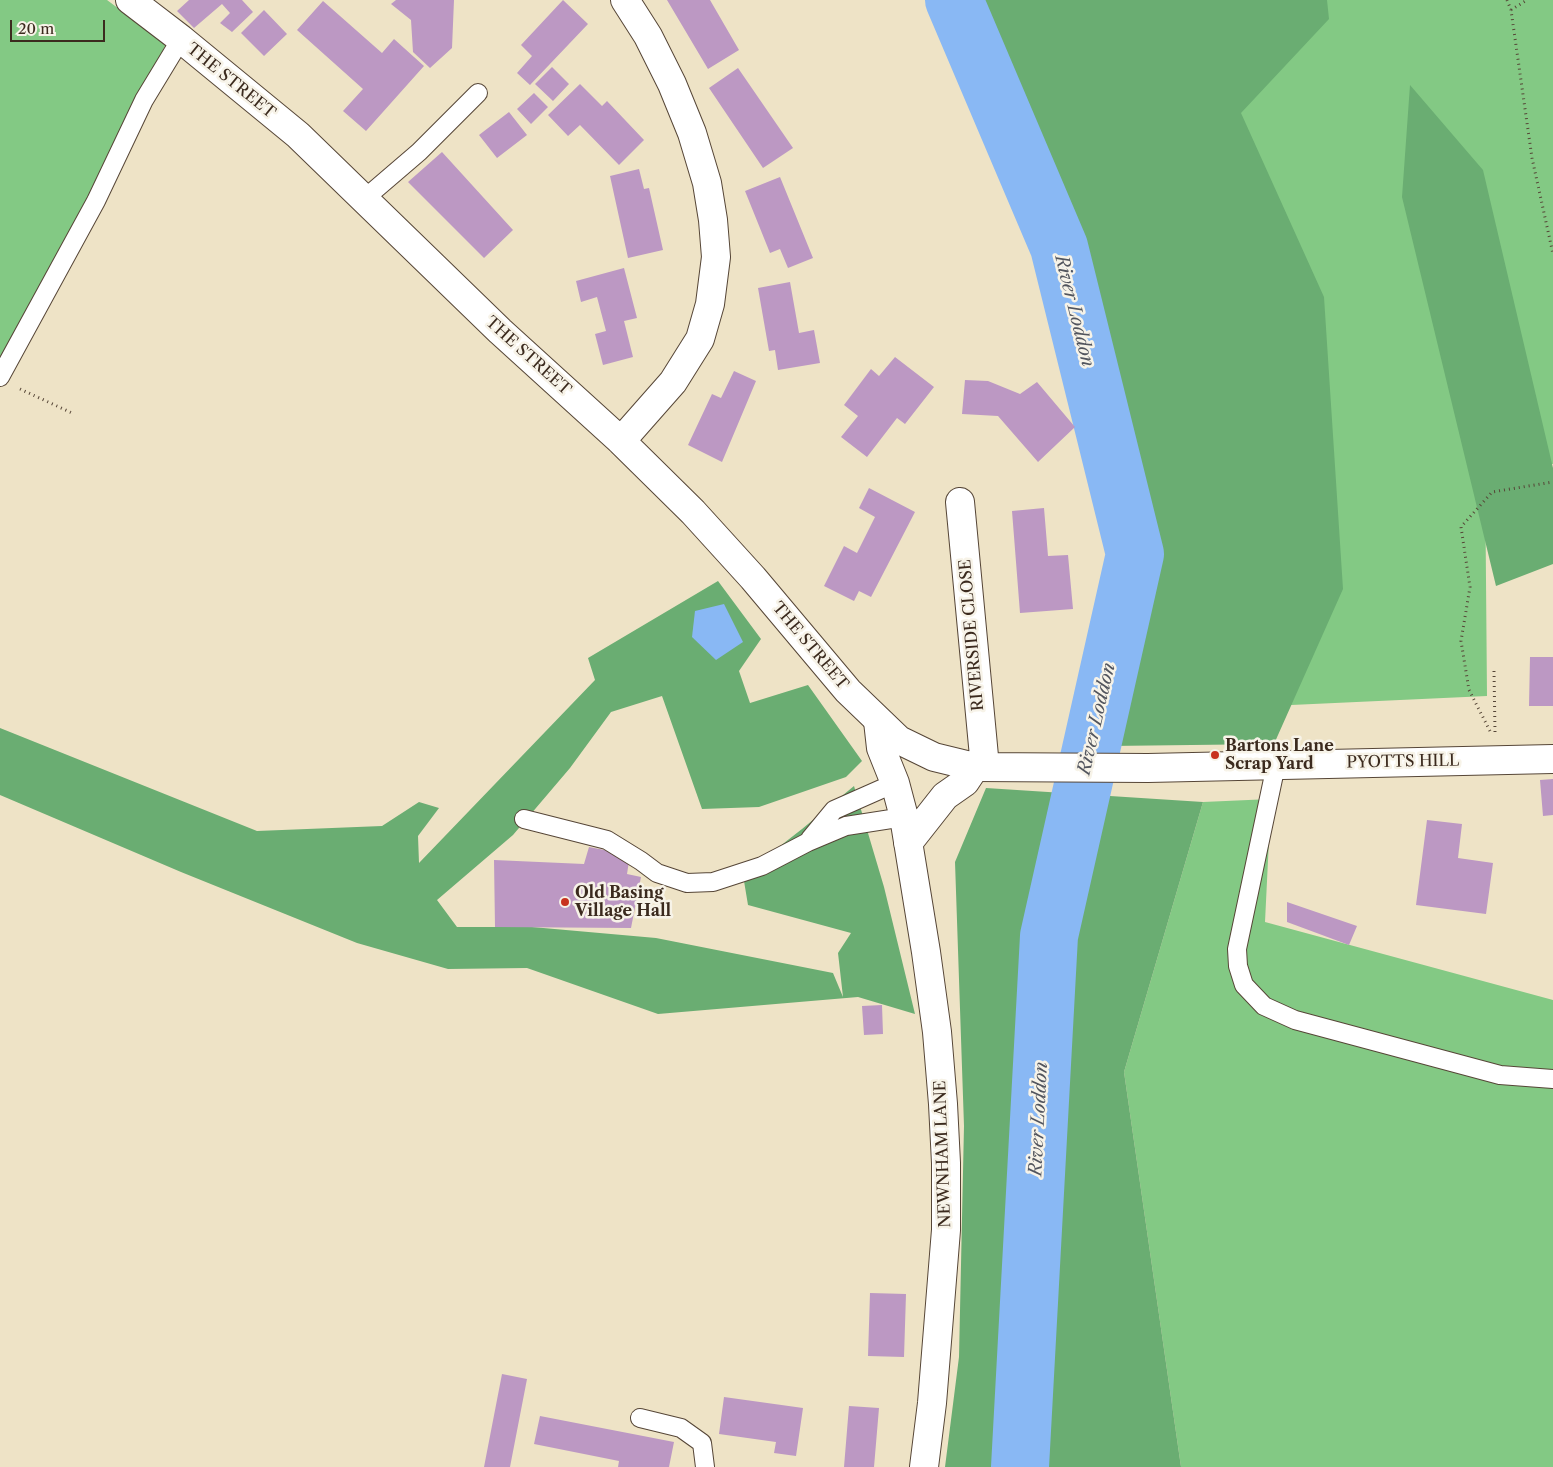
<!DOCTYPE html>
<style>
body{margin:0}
#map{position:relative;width:1553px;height:1467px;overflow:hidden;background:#eee3c6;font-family:"Libre Caslon Text",serif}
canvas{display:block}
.scale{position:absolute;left:10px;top:20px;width:95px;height:22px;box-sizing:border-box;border:2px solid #3b2a1e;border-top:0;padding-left:6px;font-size:15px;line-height:18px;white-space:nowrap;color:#3b2a1e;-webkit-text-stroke:4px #f7f3e8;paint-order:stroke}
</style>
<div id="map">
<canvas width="1553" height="1467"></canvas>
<div class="scale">20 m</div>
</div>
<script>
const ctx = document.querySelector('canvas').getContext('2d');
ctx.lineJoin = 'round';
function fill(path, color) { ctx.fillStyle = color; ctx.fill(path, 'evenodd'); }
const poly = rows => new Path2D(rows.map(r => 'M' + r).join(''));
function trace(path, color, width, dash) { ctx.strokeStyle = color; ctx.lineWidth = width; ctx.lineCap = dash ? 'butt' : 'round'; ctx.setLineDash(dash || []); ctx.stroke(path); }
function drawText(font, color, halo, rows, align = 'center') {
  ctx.font = font + ' "Libre Caslon Text",serif'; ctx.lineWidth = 5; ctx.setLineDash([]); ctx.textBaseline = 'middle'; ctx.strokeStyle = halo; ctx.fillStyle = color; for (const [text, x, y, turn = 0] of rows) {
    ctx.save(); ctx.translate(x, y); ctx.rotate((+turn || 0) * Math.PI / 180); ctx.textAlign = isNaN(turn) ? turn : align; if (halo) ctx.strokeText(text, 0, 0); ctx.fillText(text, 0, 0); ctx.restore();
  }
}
const green = poly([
 [0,0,107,0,166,44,0,385],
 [1002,0,1553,0,1553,464,1485,465,1487,696,1139,712,1177,569],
 [1271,799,1265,922,1553,1000,1553,1467,1181,1467,1124,1072,1203,802]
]);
const forest = poly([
 [977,0,1327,0,1329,19,1241,113,1324,297,1343,589,1274,744,1109,746,1148,550,1072,238],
 [1410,85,1483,170,1553,468,1553,564,1496,586,1402,197],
 [718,581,761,639,739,671,750,703,808,685,862,761,846,777,759,807,702,809,662,696,611,712,570,768,513,835,437,900,457,927,532,927,656,938,833,973,843,997,838,953,851,933,748,905,743,875,802,829,854,786,884,887,915,1014,858,997,658,1014,527,968,448,969,357,943,181,872,0,795,0,728,257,831,382,826,419,802,439,808,418,836,419,863,595,680,588,658],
 [986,788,1203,802,1124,1072,1181,1467,945,1467,959,1357,964,1126,955,862]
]);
const water = poly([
 [724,604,743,642,716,660,692,637,695,611]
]);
const river = poly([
 [954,0,1059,247,1135,554,1049,936,1020,1467]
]);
const building = poly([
 [189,0,242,0,253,12,232,32,220,23,230,13,222,4,194,28,177,11],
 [396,0,454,0,452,48,430,68,413,52,411,20,391,4],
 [563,0,588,24,530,85,517,73,532,56,521,45],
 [667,0,710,0,739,50,708,69],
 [323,1,382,53,394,39,424,66,366,131,343,111,363,89,297,30],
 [264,10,287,34,264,56,241,33],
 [552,67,569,84,553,101,535,84],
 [738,68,793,148,763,168,709,88],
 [580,84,602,106,607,101,644,140,619,165,580,125,568,136,548,115],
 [534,93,548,107,531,124,517,109],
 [509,112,527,135,497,158,479,135],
 [442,152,513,230,484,258,408,182],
 [639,169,644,189,649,188,663,250,628,258,610,176],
 [780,177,813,258,788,268,780,249,770,253,745,191],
 [624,268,637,318,624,321,633,357,603,365,595,334,606,331,597,297,581,302,576,281],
 [790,282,799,333,814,330,820,363,778,370,775,350,769,351,758,288],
 [895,357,934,387,905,424,897,418,867,457,841,437,858,416,844,405,871,369,879,376],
 [734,371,756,381,722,462,688,445,712,394,721,398],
 [965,380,988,381,1020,394,1037,382,1075,427,1038,462,998,416,962,414],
 [869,488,915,512,871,597,859,591,854,601,824,586,844,546,857,553,875,517,859,508],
 [1044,508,1048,556,1068,555,1073,609,1020,613,1012,511],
 [1530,657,1553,657,1553,706,1529,706],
 [1553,779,1553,815,1543,816,1540,780],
 [1427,820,1462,824,1458,858,1493,863,1486,914,1416,905],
 [589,847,630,855,627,874,641,877,631,928,495,927,494,860,584,864],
 [1287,902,1357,926,1349,945,1287,922],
 [882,1005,883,1034,864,1035,862,1006],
 [870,1293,906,1294,904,1357,868,1356],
 [502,1374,527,1379,510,1467,484,1467],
 [724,1397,803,1408,796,1456,774,1453,776,1442,719,1434],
 [849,1406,879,1408,874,1467,844,1467],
 [540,1416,674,1442,669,1467,618,1467,619,1461,534,1444]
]);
const path = poly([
 [1507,0,1511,10,1532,158,1553,254],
 [1511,10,1527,0],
 [20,389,72,413],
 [1494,671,1495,732],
 [1490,731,1469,690,1461,641,1470,587,1461,527,1492,492,1553,482]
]);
const lane = poly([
 [363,200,419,152,478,93],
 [0,377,96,201,144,100,181,39],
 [1276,765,1237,949,1238,966,1244,985,1264,1006,1295,1020,1500,1075,1553,1079],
 [524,819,607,840,641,861,657,873,687,883,713,882,762,866,808,842,846,826,904,817],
 [810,839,834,810,895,783],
 [640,1418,681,1428,702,1443,705,1467]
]);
const street = poly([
 [130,0,181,39,298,135,500,331,621,441,693,512,753,578,848,691,899,740,934,757,975,767,1148,768,1553,759],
 [621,441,673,382,700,339,710,304,716,257,713,220,707,183,692,133,672,84,648,36,625,0],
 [960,502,985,767]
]);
const secondary = poly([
 [878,721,881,748,895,783,904,817,926,952,937,1032,943,1104,946,1163,946,1230,932,1403,924,1467],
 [908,843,945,796,965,782,975,767]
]);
const markers = [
 [1215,755,5,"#c8321e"],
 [565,902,5,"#c8321e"]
];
const streetNames = [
 ["THE STREET",231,81,39],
 ["THE STREET",528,356,42],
 ["RIVERSIDE CLOSE",972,635,-95],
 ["THE STREET",810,646,50],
 ["PYOTTS HILL",1403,762,-1],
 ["NEWNHAM LANE",943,1154,-92]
];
const poiNames = [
 ["Bartons Lane",1225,746],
 ["Scrap Yard",1225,764],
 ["Old Basing",575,893],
 ["Village Hall",575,911]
];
const waterNames = [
 ["River Loddon",1074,311,76],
 ["River Loddon",1097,719,-77],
 ["River Loddon",1039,1119,-87]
];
fill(green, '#83c984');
fill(forest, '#6aad72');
fill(water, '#89b8f4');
trace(river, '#89b8f4', 58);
fill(building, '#bc98c3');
trace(lane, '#564637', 20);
trace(street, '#564637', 30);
trace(secondary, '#564637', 30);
trace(path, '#564637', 3, [1, 4]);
trace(lane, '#fff', 18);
trace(street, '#fff', 28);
trace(secondary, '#fff', 28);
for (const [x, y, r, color] of markers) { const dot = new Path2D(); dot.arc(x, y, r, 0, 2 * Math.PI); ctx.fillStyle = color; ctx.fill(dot); trace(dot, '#f7f3e8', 2); }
drawText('16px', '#3b2a1e', '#f7f3e8', streetNames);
drawText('bold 16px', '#3b2a1e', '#f7f3e8', poiNames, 'left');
drawText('italic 18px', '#52555e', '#f7f3e8', waterNames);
</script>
